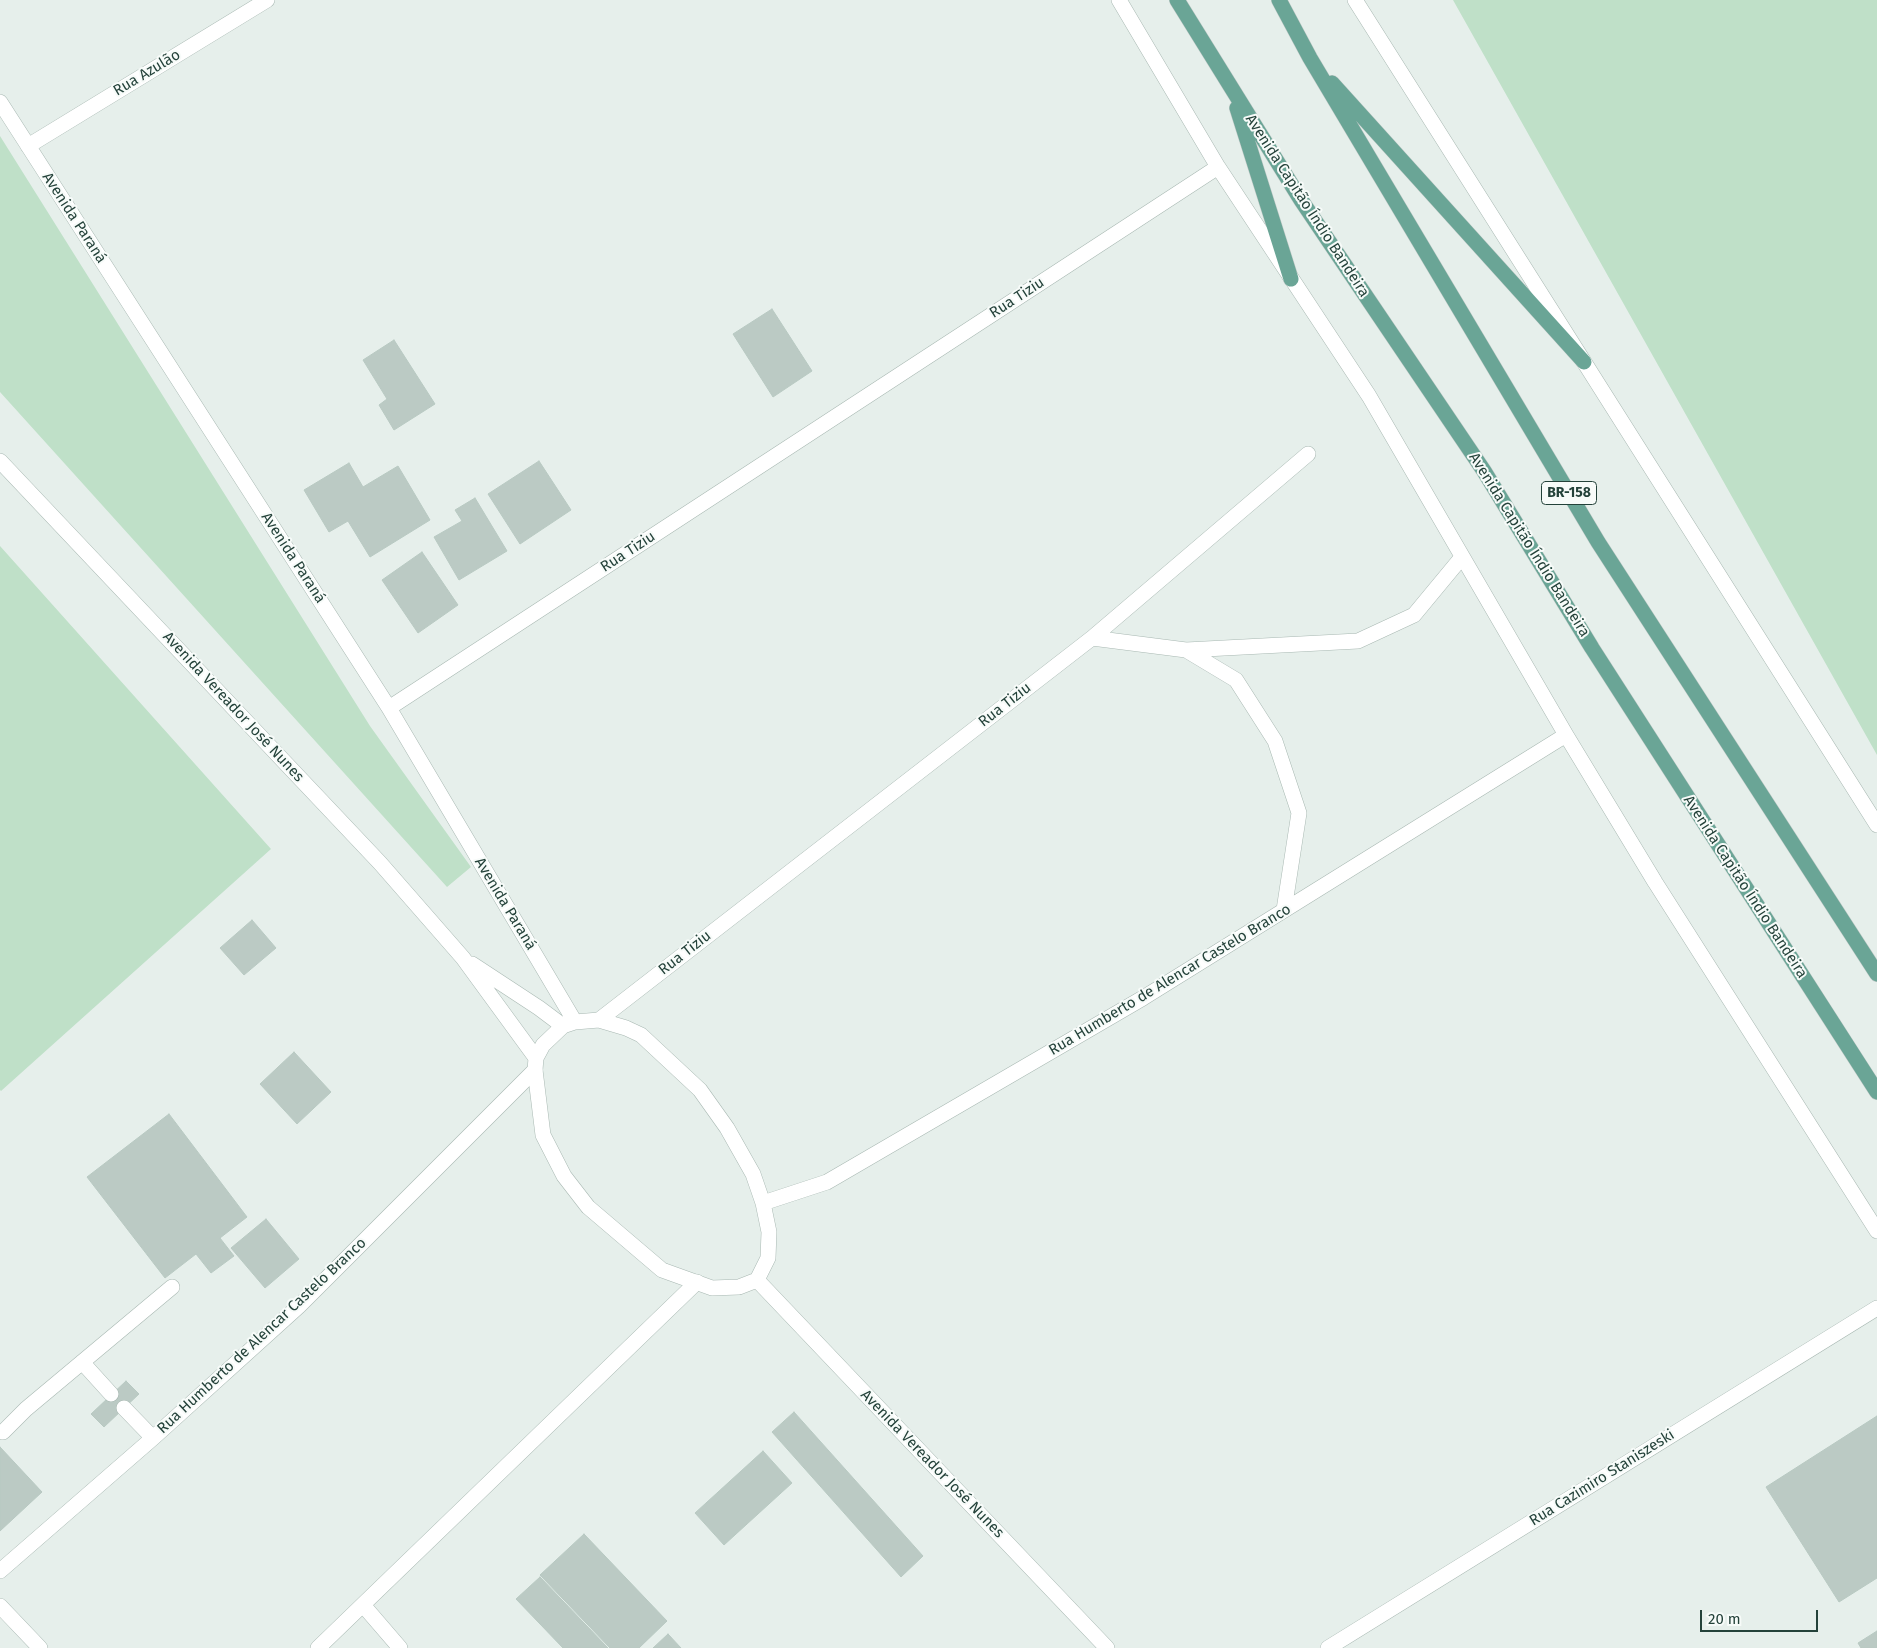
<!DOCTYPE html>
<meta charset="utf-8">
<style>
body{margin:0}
#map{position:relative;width:1877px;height:1648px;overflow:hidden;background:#e6efeb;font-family:"Fira Sans",sans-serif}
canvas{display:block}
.scale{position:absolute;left:1700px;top:1610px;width:118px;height:22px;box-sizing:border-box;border:2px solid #24423a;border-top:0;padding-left:6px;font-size:15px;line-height:18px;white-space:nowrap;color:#24423a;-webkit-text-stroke:4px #f7fbf9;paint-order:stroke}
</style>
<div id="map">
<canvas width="1877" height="1648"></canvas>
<div class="scale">20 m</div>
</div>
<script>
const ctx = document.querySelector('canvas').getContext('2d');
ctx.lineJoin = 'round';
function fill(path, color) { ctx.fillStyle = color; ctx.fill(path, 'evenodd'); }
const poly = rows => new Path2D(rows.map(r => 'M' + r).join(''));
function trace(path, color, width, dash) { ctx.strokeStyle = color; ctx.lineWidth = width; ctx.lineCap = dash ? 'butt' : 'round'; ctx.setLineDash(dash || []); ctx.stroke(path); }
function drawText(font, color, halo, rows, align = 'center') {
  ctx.font = font + ' "Fira Sans",sans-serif'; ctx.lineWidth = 4; ctx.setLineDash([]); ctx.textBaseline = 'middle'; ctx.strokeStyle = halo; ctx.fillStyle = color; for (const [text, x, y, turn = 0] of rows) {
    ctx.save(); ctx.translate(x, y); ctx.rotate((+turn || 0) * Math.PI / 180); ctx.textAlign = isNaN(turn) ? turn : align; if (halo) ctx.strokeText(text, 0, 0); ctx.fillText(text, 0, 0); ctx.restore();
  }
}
const green = poly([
 [1453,0,1877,0,1877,755],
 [0,136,370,726,471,867,447,887,0,392],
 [0,546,271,849,1,1091,0,1090]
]);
const building = poly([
 [772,309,812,371,773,397,733,334,772,309],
 [394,340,435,404,394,430,379,405,387,399,363,360,394,340],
 [539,461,571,510,520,544,488,494,539,461],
 [349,463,363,487,398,466,430,520,370,557,348,521,329,532,304,490,349,463],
 [475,498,507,551,459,580,434,537,462,521,455,510,475,498],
 [422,552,458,605,418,633,382,580,422,552],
 [252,920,276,948,244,975,220,948,252,920],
 [294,1052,331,1092,297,1124,260,1084,294,1052],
 [169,1114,247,1217,220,1238,234,1256,211,1273,196,1254,165,1278,87,1177,169,1114],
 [266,1219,299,1259,265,1288,231,1248,266,1219],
 [126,1381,139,1394,104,1427,91,1414,126,1381],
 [794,1412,923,1556,901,1577,772,1432,794,1412],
 [1877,1416,1877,1578,1839,1602,1766,1487,1877,1416],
 [0,1447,42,1492,0,1531,0,1447],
 [763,1451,792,1483,724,1545,695,1513,763,1451],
 [584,1534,667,1621,639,1648,610,1648,540,1575,584,1534],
 [540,1577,608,1648,563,1648,516,1599,540,1577],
 [1877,1631,1877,1648,1861,1648,1858,1643,1877,1631],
 [668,1634,681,1648,653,1648,668,1634]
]);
const service = poly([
 [82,1362,111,1394],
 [124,1408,153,1438],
 [3,1432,26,1409,172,1287],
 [0,1571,153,1438,299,1306,535,1070],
 [363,1605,400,1648],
 [0,1606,40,1648],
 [318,1648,697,1282]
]);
const minor = poly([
 [1119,0,1218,167,1369,396,1566,735,1655,882,1877,1231],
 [1355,0,1877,825],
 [0,102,389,708,575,1022],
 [28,146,267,0],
 [0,461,380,863,463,958,536,1058],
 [1092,638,1308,454],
 [1186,650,1236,680,1275,741,1299,813,1284,910],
 [389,708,1218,167],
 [472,964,539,1008,563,1026],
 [599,1020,1092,638,1186,650,1358,641,1414,615,1462,557],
 [599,1020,626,1028,641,1035,700,1090,727,1128,753,1174,763,1203,769,1232,768,1258,757,1280,739,1287,712,1288,662,1270,588,1207,564,1176,543,1135,535,1070,536,1058,543,1045,563,1026,575,1022,599,1020],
 [763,1203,827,1182,1143,998,1566,735],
 [757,1280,1107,1648],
 [1328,1648,1877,1308]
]);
const primary = poly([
 [1177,0,1301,200,1484,471,1592,648,1877,1092],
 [1279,0,1310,58,1598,542,1877,974],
 [1332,83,1584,362],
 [1237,108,1291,279]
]);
const shields = [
 [1569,493,55]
];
const shieldNames = [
 ["BR-158",1569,493]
];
const streetNames = [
 ["Rua Azulão",147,73,-31],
 ["Avenida Capitão Índio Bandeira",1307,206,57],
 ["Avenida Paraná",74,218,57],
 ["Rua Tiziu",1017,298,-33],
 ["Avenida Capitão Índio Bandeira",1529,545,58],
 ["Rua Tiziu",628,552,-33],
 ["Avenida Paraná",293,558,57],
 ["Rua Tiziu",1005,705,-38],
 ["Avenida Vereador José Nunes",233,707,47],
 ["Avenida Capitão Índio Bandeira",1745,887,57],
 ["Avenida Paraná",505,904,59],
 ["Rua Tiziu",685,953,-38],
 ["Rua Humberto de Alencar Castelo Branco",1170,980,-31],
 ["Rua Humberto de Alencar Castelo Branco",262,1336,-43],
 ["Avenida Vereador José Nunes",932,1464,46],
 ["Rua Cazimiro Staniszeski",1602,1478,-32]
];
fill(green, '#bfe0c8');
fill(building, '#bbcac4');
trace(building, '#b8c9c2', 1);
trace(service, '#a8b8b2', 16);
trace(minor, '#a8b8b2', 16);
trace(primary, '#c2cac8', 16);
trace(service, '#fff', 15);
trace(minor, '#fff', 15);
trace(primary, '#6aa596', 15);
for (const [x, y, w] of shields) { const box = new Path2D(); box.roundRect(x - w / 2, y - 11.5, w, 23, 4); ctx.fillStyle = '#f7fbf9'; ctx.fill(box); trace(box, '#24423a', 1); }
drawText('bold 14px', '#24423a', null, shieldNames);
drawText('15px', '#24423a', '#f7fbf9', streetNames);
</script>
